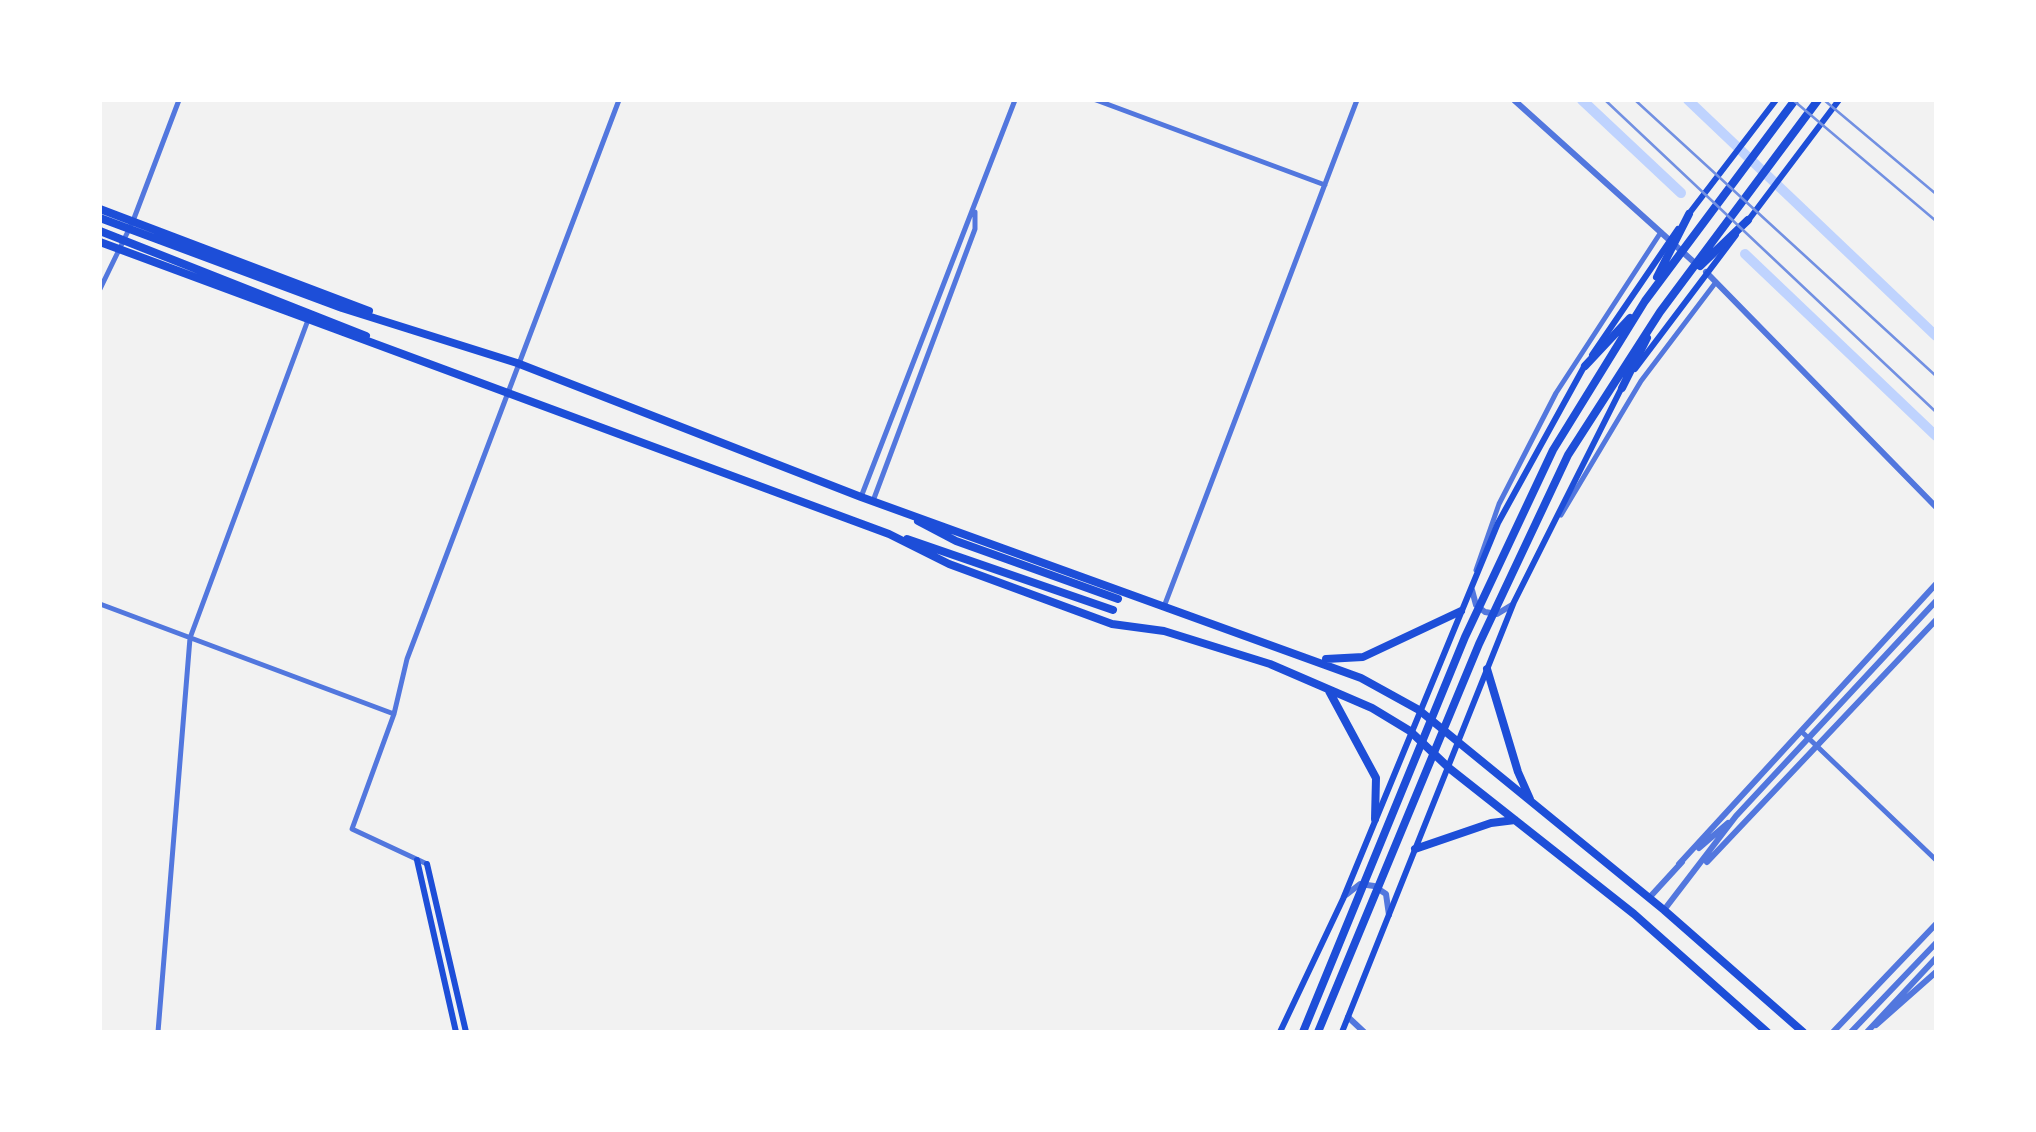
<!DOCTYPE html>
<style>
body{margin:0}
#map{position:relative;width:2036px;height:1132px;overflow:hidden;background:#f2f2f2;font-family:Lato,sans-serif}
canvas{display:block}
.frame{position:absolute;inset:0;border:102px solid #fff;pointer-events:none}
</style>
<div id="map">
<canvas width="2036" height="1132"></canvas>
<div class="frame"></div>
</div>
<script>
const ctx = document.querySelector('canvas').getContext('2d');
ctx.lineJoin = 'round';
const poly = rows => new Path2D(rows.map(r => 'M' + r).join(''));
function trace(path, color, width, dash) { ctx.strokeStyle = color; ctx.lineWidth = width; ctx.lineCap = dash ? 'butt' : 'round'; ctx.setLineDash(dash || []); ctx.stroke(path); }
const canal = poly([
 [1582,100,1681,193],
 [1688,100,1936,336],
 [1745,254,1936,436]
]);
const minor = poly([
 [1096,100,1325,185],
 [100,289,133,221,179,100],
 [861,497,1015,100],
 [873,501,975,229,975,212],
 [1561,515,1641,381,1716,282],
 [1476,570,1499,504,1556,393,1661,232],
 [100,604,394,714],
 [1165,604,1357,100],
 [1801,731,1936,860],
 [427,864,352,829,394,714,407,659,619,100],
 [158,1032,190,638,308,320]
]);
const tertiary = poly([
 [1514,100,1696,264],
 [1706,272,1936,507],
 [1472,590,1476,605,1485,612,1497,614,1512,605],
 [1699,848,1728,823],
 [1707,862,1936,620],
 [1679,864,1936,584],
 [1346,895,1360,884,1374,886,1386,894,1389,915],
 [1649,898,1682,862],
 [1664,910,1736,816,1936,601],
 [1348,1017,1364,1032],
 [1876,1025,1936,972],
 [1833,1032,1936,924],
 [1851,1032,1936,943],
 [1867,1032,1936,958]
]);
const secondary = poly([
 [1688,215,1776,100],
 [1747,222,1839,100],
 [1592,355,1678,229],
 [1635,369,1736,235],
 [417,860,456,1032],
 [427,864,466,1032],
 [1280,1032,1343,899,1498,523,1585,365],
 [1342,1032,1514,602,1622,387]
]);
const primary = poly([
 [100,209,369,311],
 [100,218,342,308,517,363,861,497,1361,678,1419,710,1664,910,1803,1032],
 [100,231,366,336],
 [100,242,889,534,949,564,1112,624,1164,631,1270,664,1372,708,1410,731,1449,768,1634,914,1767,1032],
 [918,521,956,541,1118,599],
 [907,539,1113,610],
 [1326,659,1363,657,1461,611],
 [1487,669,1518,772,1530,799],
 [1329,691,1376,778,1375,819],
 [1415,849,1491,823,1515,820]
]);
const trunk = poly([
 [1700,266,1748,220],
 [1657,277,1689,214],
 [1585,366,1630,318],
 [1622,388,1647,338],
 [1303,1032,1465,637,1553,450,1645,301,1795,100],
 [1318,1032,1479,644,1568,455,1660,312,1818,100]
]);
const rail = poly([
 [1605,100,1936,412],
 [1635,100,1936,376],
 [1793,100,1936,221],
 [1824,100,1936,194]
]);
trace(canal, '#bfd3fe', 10);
trace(minor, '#5277de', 5);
trace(tertiary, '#5277de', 6);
trace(secondary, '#1d4ed8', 6);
trace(primary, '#1d4ed8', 8);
trace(trunk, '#1d4ed8', 8);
trace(rail, '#7290e2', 2.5);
</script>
